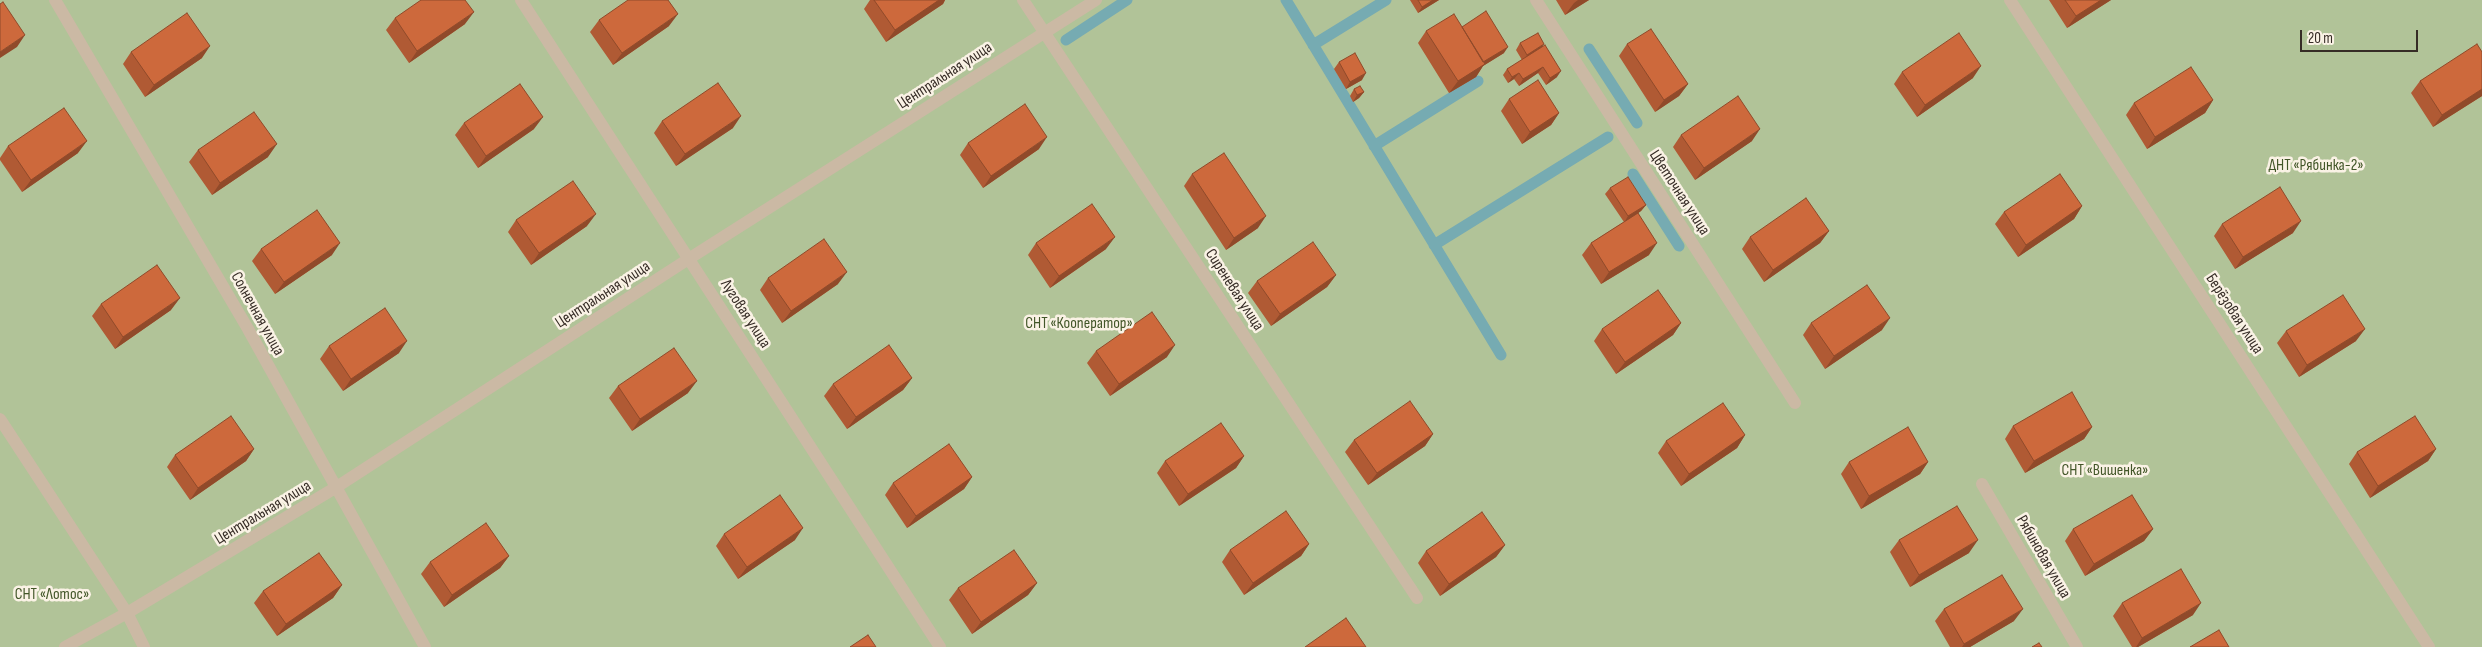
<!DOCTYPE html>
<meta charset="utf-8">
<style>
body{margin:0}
#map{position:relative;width:2482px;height:647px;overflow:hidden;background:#f3e8d9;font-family:"Sofia Sans Condensed",sans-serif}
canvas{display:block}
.scale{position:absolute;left:2300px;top:30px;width:118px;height:22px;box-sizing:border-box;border:2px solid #362c26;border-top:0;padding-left:6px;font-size:15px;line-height:18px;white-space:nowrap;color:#362c26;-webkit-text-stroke:4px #faf2e5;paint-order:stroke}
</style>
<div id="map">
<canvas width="2482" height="647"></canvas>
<div class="scale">20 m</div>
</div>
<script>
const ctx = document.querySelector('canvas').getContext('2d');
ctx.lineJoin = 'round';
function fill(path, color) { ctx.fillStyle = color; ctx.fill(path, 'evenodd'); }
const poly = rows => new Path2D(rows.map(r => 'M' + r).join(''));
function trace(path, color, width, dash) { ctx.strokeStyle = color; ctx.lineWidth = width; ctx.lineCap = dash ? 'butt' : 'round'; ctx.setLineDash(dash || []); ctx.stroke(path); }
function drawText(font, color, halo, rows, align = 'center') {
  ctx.font = font + ' "Sofia Sans Condensed",sans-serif'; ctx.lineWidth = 5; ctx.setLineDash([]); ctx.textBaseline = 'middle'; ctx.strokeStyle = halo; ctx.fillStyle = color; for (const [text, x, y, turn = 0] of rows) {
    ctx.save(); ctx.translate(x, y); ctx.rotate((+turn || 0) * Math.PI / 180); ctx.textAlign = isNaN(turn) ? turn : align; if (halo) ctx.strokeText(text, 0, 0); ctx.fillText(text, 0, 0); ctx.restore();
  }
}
const green = poly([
 [0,0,2482,0,2482,647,0,647]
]);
const stream = poly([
 [1286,0,1501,355],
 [1066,40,1127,0],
 [1313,45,1386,0],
 [1589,49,1637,123],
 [1374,146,1478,81],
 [1633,174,1679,246],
 [1434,245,1608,137]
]);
const street = poly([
 [55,0,248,329,425,647],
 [521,0,940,647],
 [1023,0,1417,598],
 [1536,0,1795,403],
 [2010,0,2429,647],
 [0,419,127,613,144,647],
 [1982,484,2077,647],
 [65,647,127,613,335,488,690,258,1096,0]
]);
const wall = poly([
 [870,0,945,0,943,4,886,42,864,9],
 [1410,0,1439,0,1418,13],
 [1556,0,1589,0,1565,15],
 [2049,0,2111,0,2067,28],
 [395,18,465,24,409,63,386,30],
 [599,20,669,26,613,65,590,32],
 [1462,27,1504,53,1483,66,1476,77,1449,93,1418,43,1426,31],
 [1520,43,1542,47,1557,77,1546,85,1538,73,1519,86,1514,79,1508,83,1503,75,1507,69,1522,60,1516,50],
 [1627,44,1688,84,1679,96,1655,112,1619,56],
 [131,52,202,58,145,97,123,64],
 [2482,52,2482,96,2433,127,2411,93,2420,81],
 [1339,62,1362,80,1346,89,1334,69],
 [1902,72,1973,78,1917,117,1894,84],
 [1354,89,1364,92,1359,98,1353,102,1350,96],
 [1509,99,1559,113,1551,125,1522,144,1501,111],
 [2213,100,2205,113,2147,149,2126,115,2134,103],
 [662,121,733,128,676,166,654,133],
 [464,123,534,129,478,168,455,135],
 [1681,135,1752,141,1695,180,1673,147],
 [968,143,1039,149,983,188,960,155],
 [8,146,78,153,22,192,0,160,0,158],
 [198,150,268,157,212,195,189,162],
 [1192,174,1258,228,1226,250,1184,186],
 [1610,188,1646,205,1641,211,1638,213,1649,255,1601,284,1582,255,1591,243,1624,222,1605,194],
 [2082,206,2074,219,2018,257,1995,224,2004,212],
 [516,220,587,226,531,265,508,232],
 [2222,224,2293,233,2235,269,2214,236],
 [1829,231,1820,243,1764,282,1742,249,1750,237],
 [1036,243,1106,249,1050,288,1028,255],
 [261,249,332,255,275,294,252,261],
 [1336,275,1327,287,1271,326,1248,293,1257,281],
 [768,278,838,284,782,323,760,290],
 [101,304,171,310,115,349,92,316],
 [1681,323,1673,335,1616,374,1594,341,1602,329],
 [1811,323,1882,330,1825,369,1803,335],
 [2286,331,2356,341,2299,377,2277,343],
 [329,346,399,353,343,391,320,359],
 [1096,351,1167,357,1110,396,1087,363],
 [912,378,903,390,847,429,824,396,833,384],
 [618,386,688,393,632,431,609,398],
 [2013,426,2092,427,2084,439,2025,473,2005,439],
 [1433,434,1425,446,1368,485,1345,452,1354,440],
 [1745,435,1737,448,1681,486,1658,453,1666,441],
 [254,449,246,461,190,500,167,467,175,455],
 [2436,449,2428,461,2370,498,2349,464,2357,452],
 [1244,456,1236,468,1179,506,1157,473,1165,461],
 [1849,462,1928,462,1920,474,1861,509,1841,474],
 [972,477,964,489,907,528,885,495,893,483],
 [2073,529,2153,529,2144,541,2085,576,2065,541],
 [724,534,795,540,738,579,716,546],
 [1899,540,1969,553,1910,587,1890,552],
 [1309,544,1301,556,1244,595,1222,562,1230,550],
 [1505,545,1496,557,1440,596,1418,563,1426,551],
 [509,556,500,568,444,607,421,574,430,562],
 [1037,583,1028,595,972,634,949,600,958,588],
 [342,585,333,598,277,636,254,603,263,591],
 [2122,603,2193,615,2138,647,2132,647,2113,616],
 [1944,609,2014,621,1970,647,1950,647,1935,621]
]);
const shadedWall = poly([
 [939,0,945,0,943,4,886,42,895,30],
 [1433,0,1439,0,1418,13,1422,7],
 [1578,0,1589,0,1565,15,1574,3],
 [2101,0,2111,0,2067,28,2076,16],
 [474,12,465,24,409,63,417,51],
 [678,14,669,26,613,65,622,53],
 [25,35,17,47,0,58,0,52],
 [1544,44,1540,50,1523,61,1527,55],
 [210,46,202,58,145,97,154,85],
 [1508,47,1504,53,1483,66,1476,77,1449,93,1458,81,1483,62],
 [1981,66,1973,78,1917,117,1925,105],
 [1543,67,1538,73,1519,86,1523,79],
 [1561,71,1557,77,1546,85,1550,78],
 [1366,73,1362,80,1346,89,1350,82],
 [1519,73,1514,79,1508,83,1512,77],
 [1688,84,1679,96,1655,112,1664,100],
 [2482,89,2482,96,2433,127,2442,115],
 [1364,92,1359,98,1353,102,1357,95],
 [2213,100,2205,113,2147,149,2155,137],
 [1559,113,1551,125,1522,144,1530,132],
 [741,116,733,128,676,166,685,154],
 [543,117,534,129,478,168,486,156],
 [1760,129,1752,141,1695,180,1704,168],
 [1047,137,1039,149,983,188,991,176],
 [87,141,78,153,22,192,31,180],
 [277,144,268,157,212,195,220,183],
 [1646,205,1641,211,1624,223,1628,216],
 [2082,206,2074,219,2018,257,2026,245],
 [596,214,587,226,531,265,539,253],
 [1266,216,1258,228,1226,250,1234,238],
 [2301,221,2293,233,2235,269,2243,257],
 [1829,231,1820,243,1764,282,1773,270],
 [1115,237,1106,249,1050,288,1059,276],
 [340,243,332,255,275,294,284,282],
 [1657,243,1649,255,1601,284,1609,272],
 [847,272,838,284,782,323,791,311],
 [1336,275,1327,287,1271,326,1280,314],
 [180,298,171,310,115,349,123,337],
 [1890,318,1882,330,1825,369,1834,356],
 [1681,323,1673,335,1616,374,1625,362],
 [2365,329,2356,341,2299,377,2307,365],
 [407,341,399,353,343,391,351,379],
 [1175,345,1167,357,1110,396,1119,384],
 [912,378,903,390,847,429,856,417],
 [697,381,688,393,632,431,640,419],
 [2092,427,2084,439,2025,473,2034,461],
 [1433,434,1425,446,1368,485,1377,473],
 [1745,435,1737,448,1681,486,1689,474],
 [254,449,246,461,190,500,198,488],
 [2436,449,2428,461,2370,498,2378,486],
 [1244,456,1236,468,1179,506,1188,494],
 [1928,462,1920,474,1861,509,1869,496],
 [972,477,964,489,907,528,916,516],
 [803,528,795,540,738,579,747,567],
 [2153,529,2144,541,2085,576,2094,564],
 [1978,540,1969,553,1910,587,1919,575],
 [1309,544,1301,556,1244,595,1253,583],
 [1505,545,1496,557,1440,596,1449,584],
 [509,556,500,568,444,607,452,595],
 [1037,583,1028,595,972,634,981,622],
 [342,585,333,598,277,636,286,624],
 [2201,603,2193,615,2138,647,2136,647,2142,638],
 [2023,609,2014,621,1970,647,1962,647,1964,644]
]);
const building = poly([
 [421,0,465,0,474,12,417,51,395,18,421,0],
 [628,0,668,0,678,14,622,53,599,20,628,0],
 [874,0,939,0,895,30,874,0],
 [1418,0,1433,0,1422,7,1418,0],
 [2065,0,2101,0,2076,16,2065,0],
 [3,2,25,35,0,52,0,4,3,2],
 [1486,11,1508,47,1483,62,1462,27,1486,11],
 [187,13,210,46,154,85,131,52,187,13],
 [1454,14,1485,64,1458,81,1426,31,1454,14],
 [1651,29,1688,84,1664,100,1627,44,1651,29],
 [1538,33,1544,44,1527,55,1520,43,1538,33],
 [1959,33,1981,66,1925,105,1902,72,1959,33],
 [2477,44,2482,52,2482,89,2442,115,2420,81,2477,44],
 [1545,45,1561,71,1550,78,1543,67,1523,79,1519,73,1512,77,1507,69,1545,45],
 [1355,53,1366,73,1350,82,1339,62,1355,53],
 [2191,67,2213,100,2155,137,2134,103,2191,67],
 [1538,80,1559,113,1530,132,1509,99,1538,80],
 [718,83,741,116,685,154,662,121,718,83],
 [520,84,543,117,486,156,464,123,520,84],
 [1360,86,1364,92,1357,95,1354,89,1360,86],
 [1738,96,1760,129,1704,168,1681,135,1738,96],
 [1025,104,1047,137,991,176,968,143,1025,104],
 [64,108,87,141,31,180,8,146,64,108],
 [254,112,277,144,220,183,198,150,254,112],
 [1224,153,1266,216,1234,238,1192,174,1224,153],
 [2060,174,2082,206,2026,245,2004,212,2060,174],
 [1628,177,1646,205,1628,216,1610,188,1628,177],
 [573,181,596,214,539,253,516,220,573,181],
 [2280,187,2301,221,2243,257,2222,224,2280,187],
 [1806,198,1829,231,1773,270,1750,237,1806,198],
 [1092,204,1115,237,1059,276,1036,243,1092,204],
 [317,210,340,243,284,282,261,249,317,210],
 [1638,213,1657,243,1609,272,1591,243,1638,213],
 [824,239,847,272,791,311,768,278,824,239],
 [1313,242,1336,275,1280,314,1257,281,1313,242],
 [157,265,180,298,123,337,101,304,157,265],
 [1867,285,1890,318,1834,356,1811,323,1867,285],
 [1658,290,1681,323,1625,362,1602,329,1658,290],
 [2343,295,2365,329,2307,365,2286,331,2343,295],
 [385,308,407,341,351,379,329,346,385,308],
 [1152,312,1175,345,1119,384,1096,351,1152,312],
 [889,345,912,378,856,417,833,384,889,345],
 [674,348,697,381,640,419,618,386,674,348],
 [2072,392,2092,427,2034,461,2013,426,2072,392],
 [1410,401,1433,434,1377,473,1354,440,1410,401],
 [1723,403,1745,435,1689,474,1666,441,1723,403],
 [231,416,254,449,198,488,175,455,231,416],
 [2415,416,2436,449,2378,486,2357,452,2415,416],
 [1221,423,1244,456,1188,494,1165,461,1221,423],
 [1908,427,1928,462,1869,496,1849,462,1908,427],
 [949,444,972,477,916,516,893,483,949,444],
 [780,495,803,528,747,567,724,534,780,495],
 [2132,495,2153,529,2094,564,2073,529,2132,495],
 [1957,506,1978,540,1919,575,1899,540,1957,506],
 [1286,511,1309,544,1253,583,1230,550,1286,511],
 [1482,512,1505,545,1449,584,1426,551,1482,512],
 [486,523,509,556,452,595,430,562,486,523],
 [1014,550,1037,583,981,622,958,588,1014,550],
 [319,553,342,585,286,624,263,591,319,553],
 [2181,569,2201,603,2142,638,2122,603,2181,569],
 [2002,575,2023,609,1964,644,1944,609,2002,575],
 [1346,618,1366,647,1305,647,1346,618],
 [2219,630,2229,647,2190,647,2219,630],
 [868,635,876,647,850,647,868,635],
 [2039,643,2042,647,2032,647,2039,643]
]);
const streetNames = [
 ["Центральная улица",945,76,-33],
 ["Цветочная улица",1679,193,57],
 ["Сиреневая улица",1234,290,57],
 ["Центральная улица",603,295,-33],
 ["Солнечная улица",257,314,61],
 ["Луговая улица",745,314,57],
 ["Берёзовая улица",2234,314,57],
 ["Центральная улица",263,513,-31],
 ["Рябиновая улица",2043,557,60]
];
const parkNames = [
 ["ДНТ «Рябинка-2»",2316,166],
 ["СНТ «Кооператор»",1079,324],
 ["СНТ «Вишенка»",2105,471],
 ["СНТ «Лотос»",52,595]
];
fill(green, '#b1c398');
trace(stream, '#76abb2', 11);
trace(street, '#cbb9a4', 12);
fill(wall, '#b05a34');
fill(shadedWall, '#904a2a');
fill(building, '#cd693c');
trace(building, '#904a2a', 1);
drawText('16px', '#362c26', '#faf2e5', streetNames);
drawText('16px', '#425628', '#faf2e5', parkNames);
</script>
